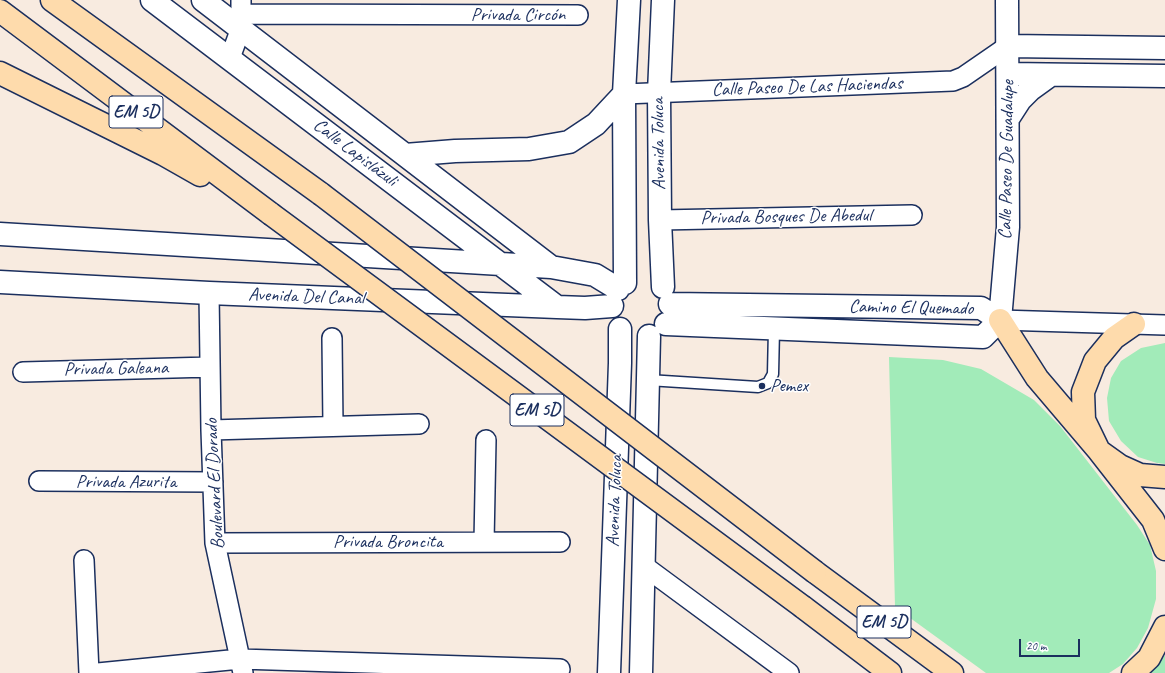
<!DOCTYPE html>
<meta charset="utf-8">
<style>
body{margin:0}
#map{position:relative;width:1165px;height:673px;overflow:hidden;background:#f8ebe0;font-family:Caveat,sans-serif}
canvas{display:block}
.scale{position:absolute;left:1019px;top:639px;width:61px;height:18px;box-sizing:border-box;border:2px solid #1b2f5e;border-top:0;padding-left:5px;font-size:12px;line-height:14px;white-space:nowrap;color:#1b2f5e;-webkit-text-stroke:3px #fff;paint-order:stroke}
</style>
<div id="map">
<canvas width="1165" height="673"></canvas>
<div class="scale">20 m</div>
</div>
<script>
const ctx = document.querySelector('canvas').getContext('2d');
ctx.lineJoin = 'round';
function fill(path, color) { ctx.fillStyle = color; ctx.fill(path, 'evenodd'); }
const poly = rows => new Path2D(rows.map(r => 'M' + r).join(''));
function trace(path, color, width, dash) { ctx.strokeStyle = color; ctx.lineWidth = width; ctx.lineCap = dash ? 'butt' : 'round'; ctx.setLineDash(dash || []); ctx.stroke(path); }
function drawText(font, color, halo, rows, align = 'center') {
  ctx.font = font + ' Caveat,sans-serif'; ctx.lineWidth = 3; ctx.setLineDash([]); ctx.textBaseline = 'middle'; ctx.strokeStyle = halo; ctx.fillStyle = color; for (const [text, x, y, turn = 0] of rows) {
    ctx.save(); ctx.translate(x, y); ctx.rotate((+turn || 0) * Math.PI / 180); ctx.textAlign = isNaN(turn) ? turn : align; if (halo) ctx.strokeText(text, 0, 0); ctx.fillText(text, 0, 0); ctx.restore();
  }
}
const green = poly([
 [1165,343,1165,464,1157,463,1138,457,1121,441,1109,421,1107,398,1111,378,1121,361,1141,348],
 [889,357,943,360,981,369,1034,400,1060,426,1137,525,1150,545,1156,571,1156,599,1148,628,1137,648,1123,664,1109,673,986,673,895,607],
 [1165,655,1165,673,1151,673,1154,670]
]);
const lane = poly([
 [648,380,758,387,768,383,773,374,774,329]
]);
const street = poly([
 [241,14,578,15],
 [230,58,241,28,241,0],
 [624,94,953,81,963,77,1008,46],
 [660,220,912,215],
 [209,293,211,430,215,543,243,673],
 [1000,320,1165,325],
 [332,338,333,426],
 [23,372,210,367],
 [211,430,419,424],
 [39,481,213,482],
 [484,542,486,440],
 [215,543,560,542],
 [84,560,89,673],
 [644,566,789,673],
 [98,673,240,659,560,669]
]);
const secondary = poly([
 [152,0,557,307],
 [203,0,551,267],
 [1008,46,1165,48],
 [1008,74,1165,76],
 [1009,117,1020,100,1031,89,1049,76],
 [405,155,455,151,529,149,569,142,596,124,624,94],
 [0,234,551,267,595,275,618,289],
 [0,282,209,293,557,307,585,308,612,306],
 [625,283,624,94,629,0],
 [663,287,660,220,659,93,663,0],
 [670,304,981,308,1000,320],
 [1000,320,1008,227,1007,0],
 [666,324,983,337,1000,320],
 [609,673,620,363,620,329],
 [641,673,649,336]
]);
const highway = poly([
 [52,0,321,194],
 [0,11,271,214],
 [0,73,163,154,200,175],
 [1000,320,1037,378,1099,451,1153,520,1165,549],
 [1134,324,1114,338,1095,361,1083,392,1084,420,1099,451,1120,466,1140,475,1165,477],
 [815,572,952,673],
 [803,607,890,673],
 [1133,673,1149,658,1165,627]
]);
const highwayBridge = poly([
 [321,194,815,572],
 [271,214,803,607]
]);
const markers = [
 [762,386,4,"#1b2f5e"]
];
const shields = [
 [136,112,54],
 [537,410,54],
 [884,622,54]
];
const shieldNames = [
 ["EM 5D",136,112],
 ["EM 5D",537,410],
 ["EM 5D",884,622]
];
const streetNames = [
 ["Privada Circón",518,15],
 ["Calle Paseo De Las Haciendas",807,87,-2],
 ["Avenida Toluca",659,144,-91],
 ["Calle Lapislázuli",355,153,37],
 ["Calle Paseo De Guadalupe",1007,160,-89],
 ["Privada Bosques De Abedul",786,217,-1],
 ["Avenida Del Canal",306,297,2],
 ["Camino El Quemado",911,308,1],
 ["Privada Galeana",116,369,-1],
 ["Privada Azurita",126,482],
 ["Boulevard El Dorado",215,484,-93],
 ["Avenida Toluca",615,501,-88],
 ["Privada Broncita",388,542]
];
const poiNames = [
 ["Pemex",770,386]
];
fill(green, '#a2ebb9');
trace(lane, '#1b2f5e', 13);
trace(street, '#1b2f5e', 22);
trace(secondary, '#1b2f5e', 25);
trace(highway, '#1b2f5e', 25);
trace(lane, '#fff', 10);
trace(street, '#fff', 19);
trace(secondary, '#fff', 22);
trace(highway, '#fedbac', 22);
trace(highwayBridge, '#1b2f5e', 25, []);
trace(highwayBridge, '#fedbac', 22);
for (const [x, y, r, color] of markers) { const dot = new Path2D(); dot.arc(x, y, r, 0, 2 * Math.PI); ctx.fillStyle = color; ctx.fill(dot); trace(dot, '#fff', 1.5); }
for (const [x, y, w] of shields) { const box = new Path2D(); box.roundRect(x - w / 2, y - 16, w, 32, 3); ctx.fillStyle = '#fff'; ctx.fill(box); trace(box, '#1b2f5e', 1); }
drawText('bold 18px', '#1b2f5e', null, shieldNames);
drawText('19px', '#1b2f5e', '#fff', streetNames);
drawText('19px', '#1b2f5e', '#fff', poiNames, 'left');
</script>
